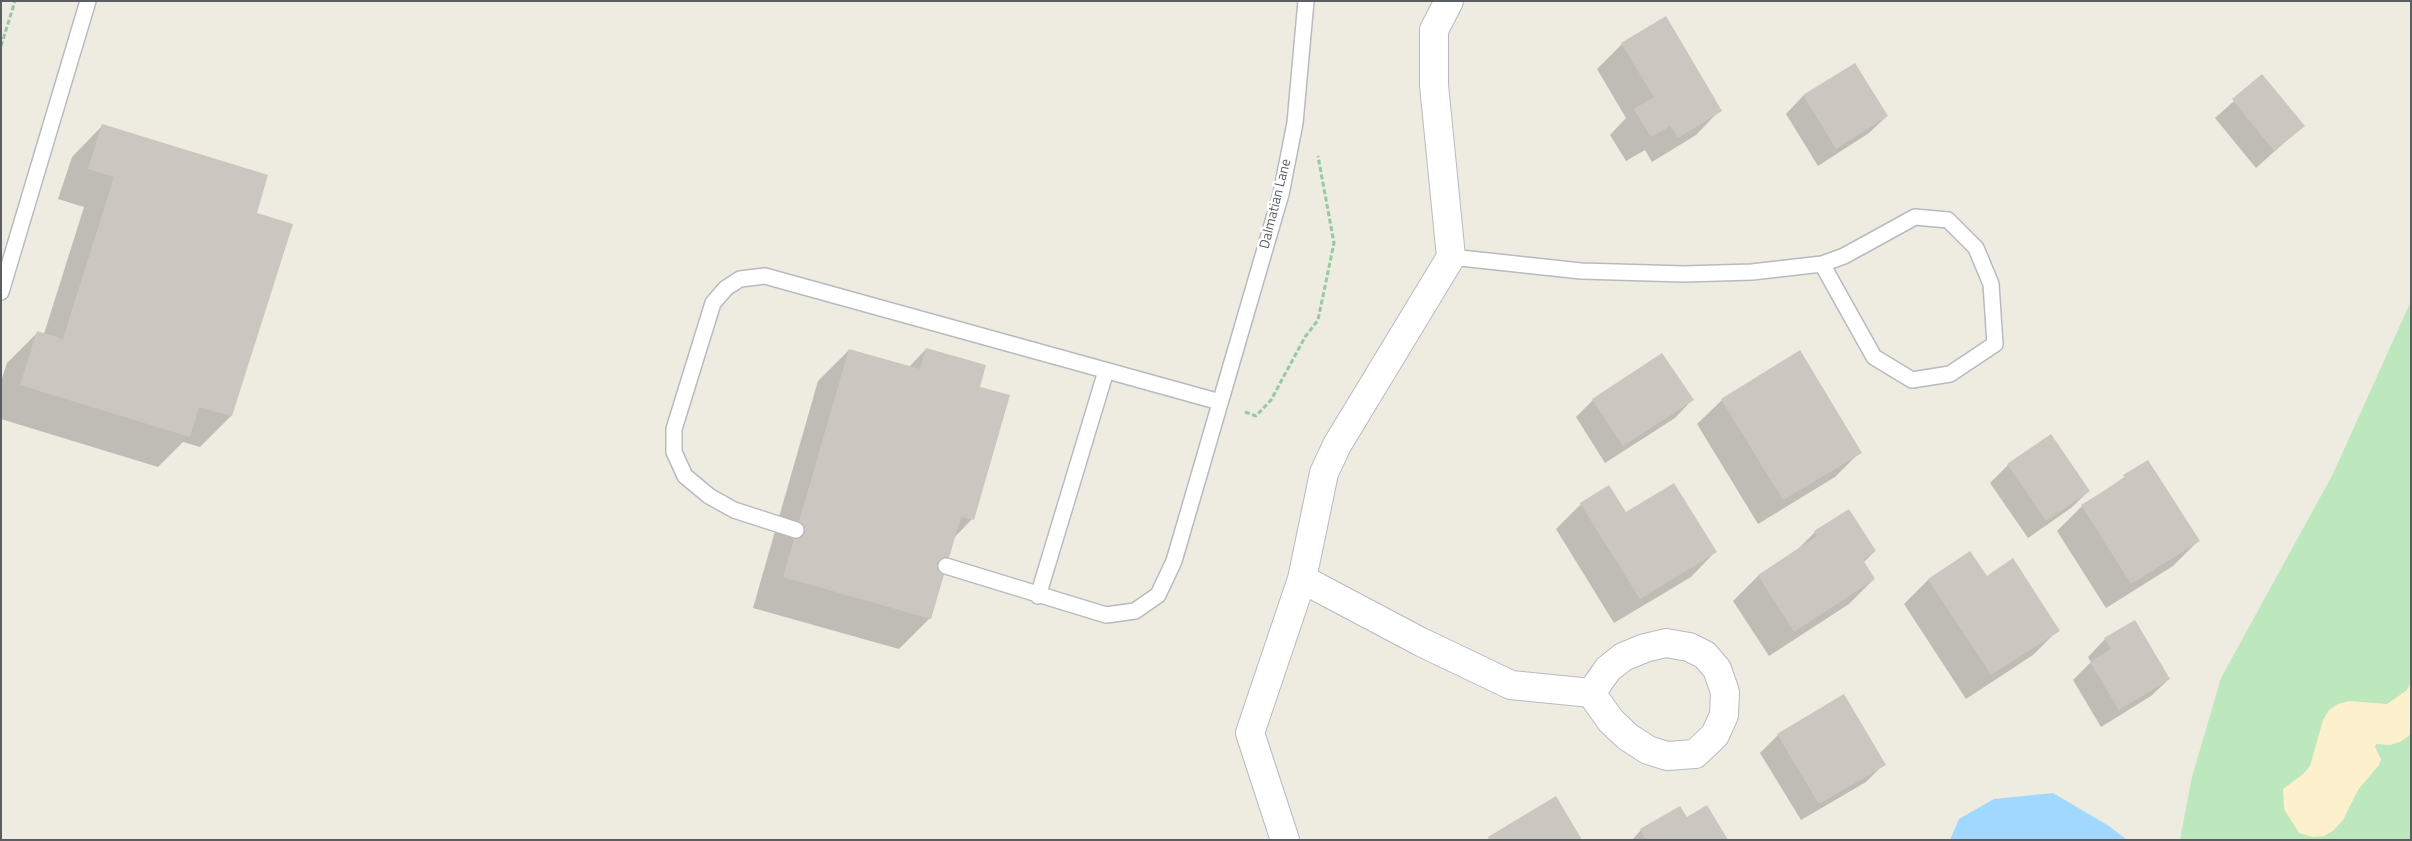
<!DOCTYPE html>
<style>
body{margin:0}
#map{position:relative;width:2412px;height:841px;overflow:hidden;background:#eeebe1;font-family:"Titillium Web",sans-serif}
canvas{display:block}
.frame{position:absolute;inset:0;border:2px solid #5a5e63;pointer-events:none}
</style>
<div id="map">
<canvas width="2412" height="841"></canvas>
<div class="frame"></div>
</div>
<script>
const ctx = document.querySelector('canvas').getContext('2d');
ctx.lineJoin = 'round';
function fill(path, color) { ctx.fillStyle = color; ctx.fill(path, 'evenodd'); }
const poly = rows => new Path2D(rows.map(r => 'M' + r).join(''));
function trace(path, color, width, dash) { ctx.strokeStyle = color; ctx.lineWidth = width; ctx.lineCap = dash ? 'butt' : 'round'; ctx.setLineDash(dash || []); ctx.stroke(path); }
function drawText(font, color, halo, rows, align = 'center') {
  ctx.font = font + ' "Titillium Web",sans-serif'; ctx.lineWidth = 5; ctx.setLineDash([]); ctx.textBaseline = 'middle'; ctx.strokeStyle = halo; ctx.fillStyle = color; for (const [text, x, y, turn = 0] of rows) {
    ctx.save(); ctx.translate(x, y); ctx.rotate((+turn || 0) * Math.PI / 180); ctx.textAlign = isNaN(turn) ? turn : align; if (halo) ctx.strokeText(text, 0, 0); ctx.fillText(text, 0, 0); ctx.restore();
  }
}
const green = poly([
 [2411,301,2411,840,2180,840,2192,777,2221,678,2333,474]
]);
const sand = poly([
 [2411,681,2411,734,2400,742,2390,745,2376,744,2375,747,2381,759,2379,765,2358,790,2343,820,2333,831,2324,836,2313,837,2299,833,2284,809,2283,789,2303,774,2310,766,2323,720,2329,710,2338,704,2349,701,2387,704,2407,690]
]);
const water = poly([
 [2053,793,2109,826,2127,840,1950,840,1959,819,1994,799]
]);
const shadow = poly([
 [1622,44,1720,110,1696,135,1652,162,1645,150,1626,161,1610,135,1626,118,1597,69],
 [1855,64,1887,116,1869,133,1818,166,1786,114,1803,96],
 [2262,76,2303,126,2256,168,2215,118],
 [102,126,255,213,291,224,231,416,200,447,183,442,158,467,1,419,1,381,7,363,38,332,44,334,84,207,58,199,72,157],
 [926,349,978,388,972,519,953,539,930,618,899,649,753,608,818,381,849,350,909,367],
 [1593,400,1692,400,1675,418,1605,463,1576,417],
 [1722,400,1860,452,1835,477,1758,524,1697,424],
 [2148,461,2198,541,2173,566,2106,608,2057,531,2082,506],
 [2008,465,2089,491,2071,508,2028,538,1990,483],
 [1581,504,1626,513,1715,552,1691,577,1614,623,1556,529],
 [1848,511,1875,551,1863,563,1874,579,1849,604,1769,656,1733,601,1758,576,1795,552,1815,532],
 [1986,577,2058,630,2033,655,1966,699,1904,604,1929,579],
 [2105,639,2169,679,2151,696,2101,727,2073,680,2091,662,2088,657],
 [1778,735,1884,764,1866,782,1801,820,1760,753],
 [1686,819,1726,840,1632,840,1641,830]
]);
const building = poly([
 [1666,16,1722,111,1678,138,1670,126,1651,137,1634,109,1654,97,1621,43],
 [1855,63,1888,116,1836,149,1803,95],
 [2262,74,2305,126,2274,151,2232,99],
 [102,124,268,175,257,213,293,224,232,416,199,407,190,437,20,385,37,331,63,339,114,177,88,169],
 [926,348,986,365,980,387,1010,395,974,520,961,517,931,619,783,577,849,349,920,369],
 [1800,350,1862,453,1783,500,1721,399],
 [1662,353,1694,400,1623,446,1592,399],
 [2051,434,2090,491,2046,521,2007,464],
 [2148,460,2200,541,2131,584,2081,505,2125,478,2123,475],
 [1674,483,1717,552,1640,599,1580,503,1609,485,1626,512],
 [1849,509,1876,551,1863,560,1875,579,1794,632,1758,575,1817,536,1814,531],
 [1970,551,1987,576,2013,558,2060,631,1991,675,1928,579],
 [2135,620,2170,679,2119,710,2090,662,2111,649,2104,638],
 [1844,694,1886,765,1819,804,1777,734],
 [1556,796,1582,840,1489,840,1488,837],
 [1707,805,1728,840,1646,840,1640,829,1680,806,1687,817]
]);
const path = poly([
 [1,46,15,1],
 [1245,412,1256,416,1271,400,1305,337,1318,320,1334,243,1318,156]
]);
const lane = poly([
 [1451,257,1581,271,1684,274,1752,272,1822,264,1844,256,1915,217,1948,220,1976,248,1991,284,1995,344,1950,374,1912,380,1874,357,1822,264],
 [1,292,88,1],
 [796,530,734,510,709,496,685,476,674,452,674,429,713,303,726,288,740,279,765,276,1220,402],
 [946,566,1106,615,1135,611,1158,595,1174,561,1281,194,1295,123,1306,1],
 [1038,596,1106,371]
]);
const street = poly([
 [1302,579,1421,642,1511,685,1591,693],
 [1666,643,1689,647,1705,655,1717,669,1725,692,1724,715,1715,735,1695,754,1667,756,1648,750,1628,737,1611,721,1591,693,1608,669,1623,657,1645,648,1666,643],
 [1285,840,1250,733,1302,579,1324,473,1337,445,1451,257,1434,85,1434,30,1449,1]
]);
const streetNames = [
 ["Dalmatian Lane",1276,204,-76]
];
fill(green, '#bde7bc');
fill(sand, '#fcf0cd');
fill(water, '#a0d8ff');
fill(shadow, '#0003');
fill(building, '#cbc7c0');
trace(lane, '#b7babf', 18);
trace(street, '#b7babf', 30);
trace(path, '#94c9a2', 3, [5, 2.5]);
trace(lane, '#fff', 15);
trace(street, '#fff', 28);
drawText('14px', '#5a5e63', '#fff', streetNames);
</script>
